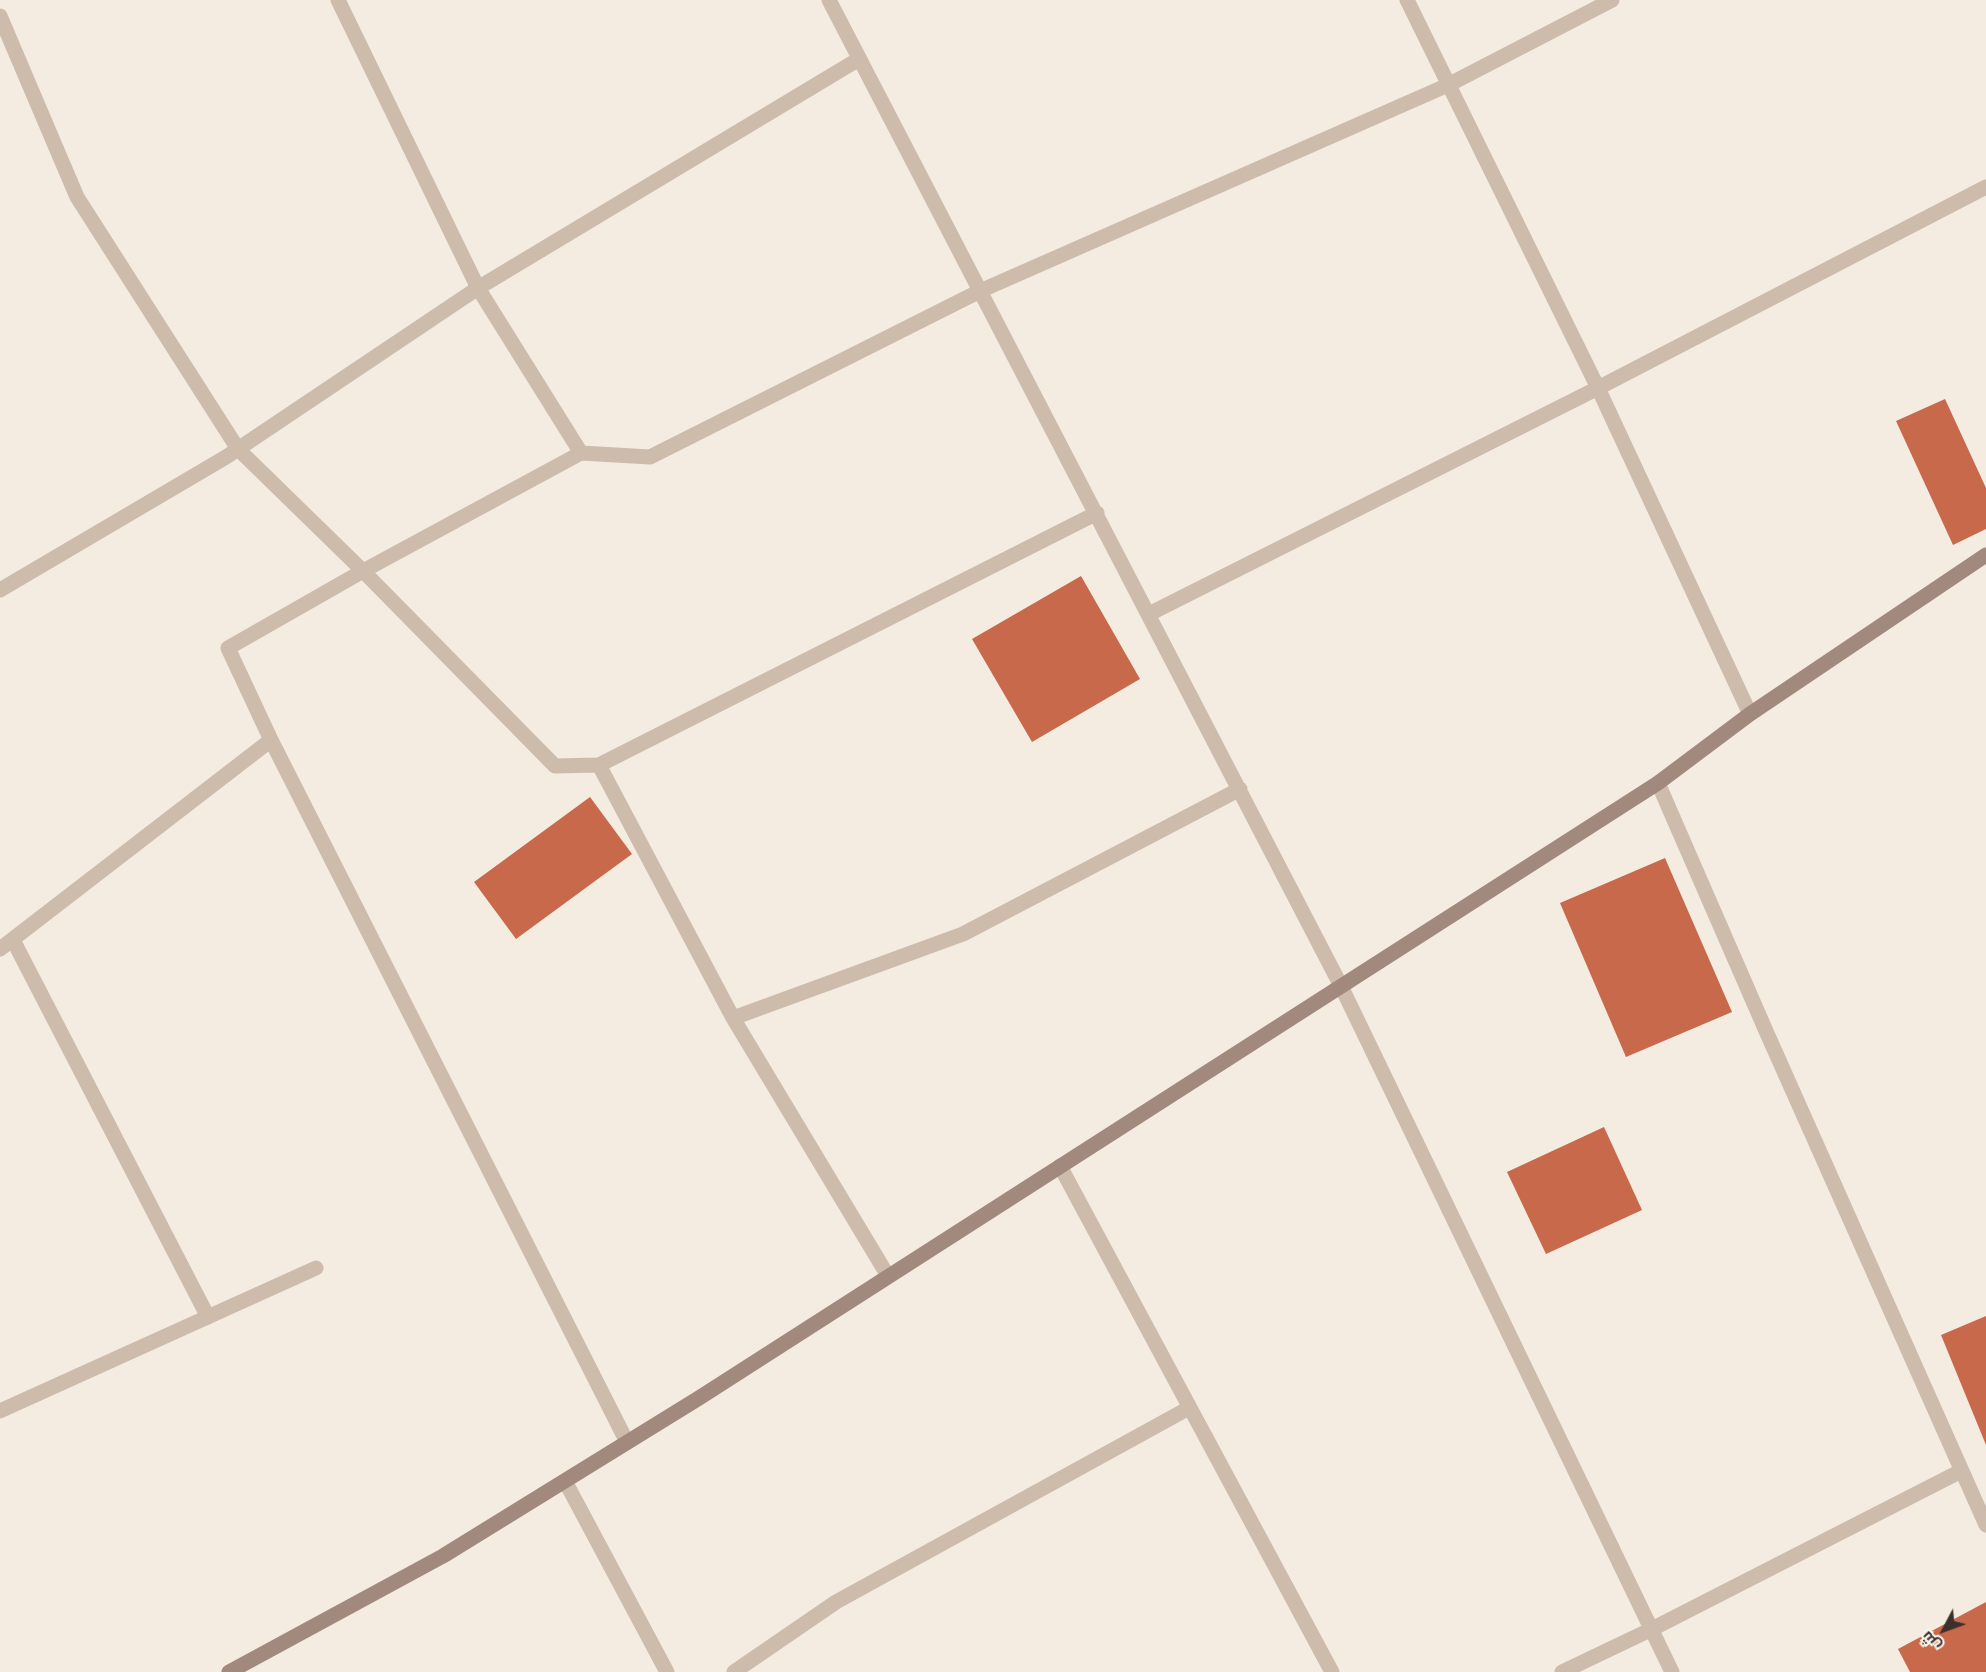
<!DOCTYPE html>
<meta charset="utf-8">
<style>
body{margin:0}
#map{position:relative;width:1986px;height:1672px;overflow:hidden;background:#f4ebe1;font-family:Lato,Cairo,sans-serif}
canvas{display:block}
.north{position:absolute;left:1914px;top:1600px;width:60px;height:60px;-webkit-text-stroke:4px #fbf5ee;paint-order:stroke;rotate:229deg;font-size:16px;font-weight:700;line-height:24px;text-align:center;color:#3b302b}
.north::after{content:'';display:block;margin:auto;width:21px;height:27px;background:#3b302b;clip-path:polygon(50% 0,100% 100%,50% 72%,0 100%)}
</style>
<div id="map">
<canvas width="1986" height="1672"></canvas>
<div class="north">ش</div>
</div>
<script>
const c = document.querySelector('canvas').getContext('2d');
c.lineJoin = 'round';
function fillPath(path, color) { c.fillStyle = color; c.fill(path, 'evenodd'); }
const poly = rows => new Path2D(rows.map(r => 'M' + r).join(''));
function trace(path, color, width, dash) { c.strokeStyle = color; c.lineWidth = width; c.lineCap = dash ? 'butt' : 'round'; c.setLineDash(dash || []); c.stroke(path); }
const building = poly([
 [1945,399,1986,488,1986,529,1953,545,1896,421],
 [1081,576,1140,679,1032,742,972,639],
 [590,797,632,854,516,939,474,882],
 [1665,858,1732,1012,1626,1057,1560,903],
 [1604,1127,1642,1210,1546,1254,1507,1172],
 [1986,1316,1986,1445,1941,1335],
 [1986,1602,1986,1672,1910,1672,1898,1649]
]);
const lane = poly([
 [581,453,650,457,980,291]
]);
const street = poly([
 [338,0,478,288,581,453,363,571,228,648,271,740,627,1442],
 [829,0,1341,986,1672,1672],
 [1407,0,1598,388,1750,714],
 [0,16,77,197,238,449,363,571,555,766,599,765],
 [980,291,1448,85,1612,0],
 [0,590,226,457,478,288,859,59],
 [1149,614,1598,388,1986,187],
 [1658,783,1766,1031,1986,1525],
 [13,940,208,1317],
 [0,949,271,740],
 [733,1018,963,934,1240,789],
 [1060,1166,1332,1672],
 [888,1276,733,1018,599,765,1097,513],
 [0,1411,316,1268],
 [565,1481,667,1672],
 [734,1672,836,1602,1189,1408],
 [1562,1672,1650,1630,1961,1471]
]);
const secondary = poly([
 [229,1672,443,1556,699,1398,1658,783,1750,714,1986,555]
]);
fillPath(building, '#c8694b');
trace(lane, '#cdbbac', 15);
trace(street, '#cdbbac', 15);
trace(secondary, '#a18a7d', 15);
</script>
